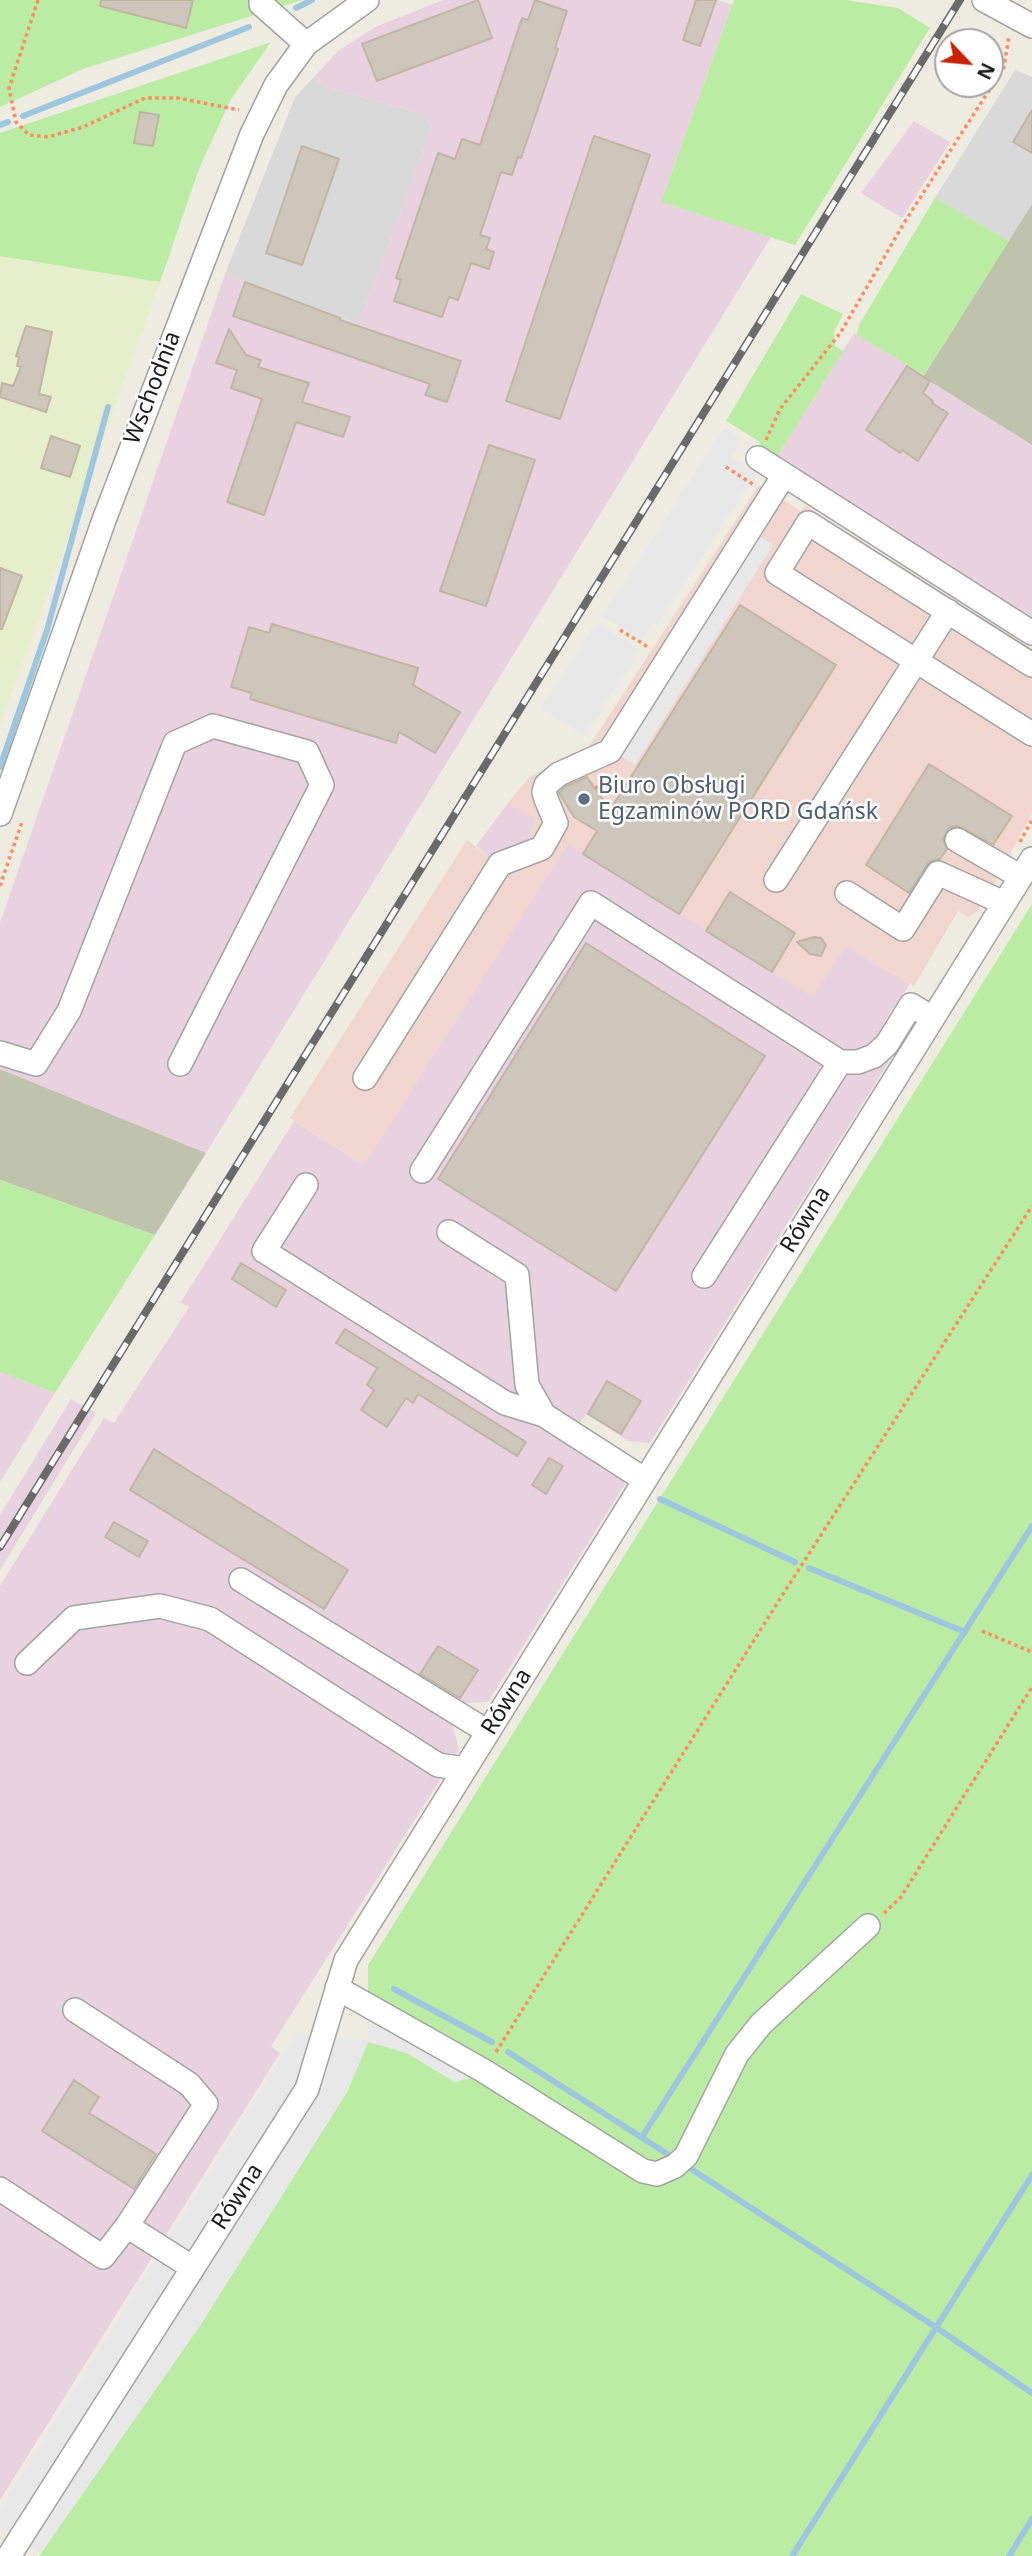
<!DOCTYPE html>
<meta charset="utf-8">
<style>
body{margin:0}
#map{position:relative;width:1032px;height:2556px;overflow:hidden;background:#eeece1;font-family:"Noto Sans",sans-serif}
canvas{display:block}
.north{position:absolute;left:934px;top:28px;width:70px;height:70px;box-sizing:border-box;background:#fff;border:2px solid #a4a4a4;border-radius:50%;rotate:116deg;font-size:19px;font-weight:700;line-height:28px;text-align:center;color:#1c1c1c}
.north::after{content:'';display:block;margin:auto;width:24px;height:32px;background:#c82100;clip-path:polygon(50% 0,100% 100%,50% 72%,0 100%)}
</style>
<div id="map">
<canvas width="1032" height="2556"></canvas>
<div class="north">N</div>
</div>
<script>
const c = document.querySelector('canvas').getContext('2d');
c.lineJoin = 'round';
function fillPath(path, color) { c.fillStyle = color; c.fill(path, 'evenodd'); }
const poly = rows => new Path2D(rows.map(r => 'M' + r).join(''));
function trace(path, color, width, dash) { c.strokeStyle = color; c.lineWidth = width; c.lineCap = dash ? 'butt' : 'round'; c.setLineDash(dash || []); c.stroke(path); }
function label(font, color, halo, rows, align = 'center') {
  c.font = font + ' "Noto Sans",sans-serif'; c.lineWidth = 5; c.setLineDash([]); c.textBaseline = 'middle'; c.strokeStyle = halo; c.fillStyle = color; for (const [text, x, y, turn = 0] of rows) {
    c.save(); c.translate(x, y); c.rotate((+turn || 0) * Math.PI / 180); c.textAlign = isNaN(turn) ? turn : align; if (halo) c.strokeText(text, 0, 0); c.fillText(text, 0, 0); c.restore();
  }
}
const residential = poly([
 [1015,70,1032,77,1032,204,1009,241,935,198],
 [314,77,326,87,427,115,431,129,359,324,225,274,295,97]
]);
const commercial = poly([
 [759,485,801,511,805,505,1032,649,1032,814,979,910,968,917,958,911,914,986,846,946,814,998,568,845,364,1165,290,1118,467,840,489,857,533,837,529,835,536,820,508,803,529,777,588,748]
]);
const industrial = poly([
 [443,0,718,0,732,5,661,202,771,237,206,1153,0,1069,0,923,225,274,359,324,431,129,427,115,326,87,314,77,338,51,375,27],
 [914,121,950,142,902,218,861,193],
 [854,333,924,375,923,377,1032,445,1032,618,777,457],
 [508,803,537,820,529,834,534,837,489,857,476,846],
 [568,844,813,997,846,946,910,984,884,1022,905,1036,650,1443,628,1441,586,1414,567,1442,627,1481,488,1702,463,1703,452,1722,459,1750,271,2046,280,2053,0,2500,0,1586,104,1418,114,1423,189,1307,181,1302,294,1121,364,1165],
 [0,1372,55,1393,0,1482],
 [71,1399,96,1413,0,1570,0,1515]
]);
const construction = poly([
 [1032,204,1032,445,923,377],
 [0,1069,206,1153,155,1235,0,1180]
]);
const farmland = poly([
 [0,256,160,282,0,726]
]);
const grass = poly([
 [0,0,302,0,83,69,0,107],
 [734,0,846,0,898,8,930,28,795,245,661,202],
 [271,42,231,99,199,169,160,282,0,256,0,133],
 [935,198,1009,241,924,375,857,335,859,325],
 [801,294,843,314,834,332,835,346,843,351,777,457,759,444,760,442,726,421],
 [1032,904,1032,2556,39,2556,200,2325,347,2092,368,2042,407,2053,455,2082,368,1997,368,1965],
 [0,1180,155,1235,55,1393,0,1372]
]);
const parking = poly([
 [724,428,741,439,731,456,756,473,657,626,653,624,642,641,602,616],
 [759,536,773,545,635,765,621,756],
 [596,622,641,650,584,736,541,708],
 [368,2024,407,2035,472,2072,471,2078,455,2082,407,2053,368,2042,347,2092,200,2326,41,2553,0,2527,0,2509,296,2032,368,2041]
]);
const stream = poly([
 [296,8,312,0],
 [23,116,249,27],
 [0,125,8,122],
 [0,767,47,630,108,407],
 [660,1499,795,1562],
 [809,1568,965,1632],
 [394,1989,492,2042],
 [508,2052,669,2155],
 [642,2137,1032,1526],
 [688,2167,937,2328,1032,2393],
 [792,2556,1032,2175],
 [1009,2556,1032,2519]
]);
const building = poly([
 [101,0,193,0,186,28,100,6,101,0],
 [478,0,492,38,377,81,362,44,478,0],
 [535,0,567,11,555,48,558,49,521,158,518,157,512,175,501,172,480,235,490,238,486,249,494,252,489,269,471,263,458,300,449,297,442,317,394,301,401,280,396,278,438,153,455,159,462,139,480,145,522,18,528,20,535,0],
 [696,0,716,0,700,46,683,40,696,0],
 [1032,110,1032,153,1013,142,1032,110],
 [140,112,159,115,153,146,134,143,140,112],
 [594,136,650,155,560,419,506,401,594,136],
 [302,146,339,159,302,265,266,253,302,146],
 [245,282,340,318,340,320,461,361,447,402,425,395,430,384,233,316,245,282],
 [26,326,52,332,39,394,51,397,46,412,0,397,2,383,13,386,21,367,17,366,19,357,16,356,26,326],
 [229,329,246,355,261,360,258,367,309,383,302,402,350,417,343,437,296,422,264,515,227,502,262,399,231,388,237,370,216,363,229,329],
 [907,366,930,381,923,393,933,401,932,403,948,413,918,461,902,450,900,453,866,430,907,366],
 [51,436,80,446,70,477,41,468,51,436],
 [489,445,535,460,486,606,440,591,489,445],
 [0,568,22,576,2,629,0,629,0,568],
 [740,605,836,665,679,914,583,854,597,831,574,817,559,793,567,786,587,777,610,810,740,605],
 [272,624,418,668,413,685,460,712,435,753,399,732,396,743,250,699,252,693,231,687,249,627,269,633,272,624],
 [929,764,1012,816,993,845,963,828,956,826,949,828,943,839,947,849,940,859,931,861,927,865,909,893,866,865,929,764],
 [730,892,795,933,772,972,706,931,730,892],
 [814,937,821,938,826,945,821,956,810,954,797,942,814,937],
 [586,943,765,1056,616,1291,438,1179,586,943],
 [241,1263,286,1290,276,1307,232,1279,241,1263],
 [345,1329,526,1442,517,1456,418,1394,413,1403,406,1398,387,1427,361,1410,374,1390,367,1385,377,1368,336,1343,345,1329],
 [607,1381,641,1401,621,1434,588,1414,607,1381],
 [154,1449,348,1570,324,1609,130,1490,154,1449],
 [549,1458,563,1466,546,1494,532,1485,549,1458],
 [114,1522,148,1541,139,1557,105,1537,114,1522],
 [438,1646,478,1670,460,1698,420,1674,438,1646],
 [74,2080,99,2097,89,2113,156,2154,134,2189,42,2131,74,2080]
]);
const path = poly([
 [38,0,9,88,16,122,29,135,48,137,83,127,145,98,178,98,239,110],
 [766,440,780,409,841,332,904,223,1004,67,1009,36],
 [726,467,754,485],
 [620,630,650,648],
 [596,789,602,778],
 [1020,842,1032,820],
 [0,886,22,822],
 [982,1631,1032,1652],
 [884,1913,901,1897,1032,1687],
 [496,2052,778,1602,1032,1206]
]);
const minor = poly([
 [261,0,261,4,306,44],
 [984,0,1032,26],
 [758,458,1032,633],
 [1032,665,808,523,777,573,1032,734],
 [0,814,104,520,252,134,276,85,306,44,367,0],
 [957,840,1021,877],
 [776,880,948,611],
 [847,893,903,929,938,873,1004,903],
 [0,1053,36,1064,69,1011,175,743,213,726,307,752,322,785,180,1064],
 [365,1078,500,864,542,848,556,823,546,799,544,792,546,785,559,774,610,751,784,475],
 [422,1171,591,903,840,1062,858,1062,874,1056,887,1044,911,1005,932,1018],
 [306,1185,264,1251,505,1403,544,1415,645,1480],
 [449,1232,517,1275,527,1385,544,1415],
 [704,1276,840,1062],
 [241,1580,488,1732],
 [27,1663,74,1618,160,1606,210,1619,438,1765,465,1769],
 [337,1988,484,2071,643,2171,657,2174,675,2166,686,2156,737,2054,761,2024,868,1926],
 [75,2010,189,2084,206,2104,127,2226,193,2268],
 [0,2189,103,2257,127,2226],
 [9,2556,307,2089,346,1960,1032,859]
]);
const rail = poly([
 [0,1547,960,0]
]);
const markers = [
 [584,799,7,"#5c6f8a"]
];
const streetNames = [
 ["Wschodnia",153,388,-69],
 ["Równa",806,1220,-58],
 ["Równa",507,1702,-58],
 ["Równa",238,2197,-57]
];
const serviceNames = [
 ["Biuro Obsługi",598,786],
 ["Egzaminów PORD Gdańsk",598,812]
];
fillPath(residential, '#dad9d9');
fillPath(commercial, '#f1d6cf');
fillPath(industrial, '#e8d2e0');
fillPath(construction, '#bfc3ac');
fillPath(farmland, '#e6efcb');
fillPath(grass, '#bbeca3');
fillPath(parking, '#e8e8e8');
trace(stream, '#9ec6df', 6);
fillPath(building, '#cec6ba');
trace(building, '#c1b5a3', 2);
trace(minor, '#a3a3a3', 26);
trace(path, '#ff8c61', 3.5, [3.5, 3.5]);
trace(minor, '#fff', 23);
trace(rail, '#6a6a6a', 8);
trace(rail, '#fff', 5, [16]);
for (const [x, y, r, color] of markers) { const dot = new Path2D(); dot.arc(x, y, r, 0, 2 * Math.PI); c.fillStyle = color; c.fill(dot); trace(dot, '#fff', 2.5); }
label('23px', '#1c1c1c', '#fff', streetNames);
label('23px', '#4e5e75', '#fff', serviceNames, 'left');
</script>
